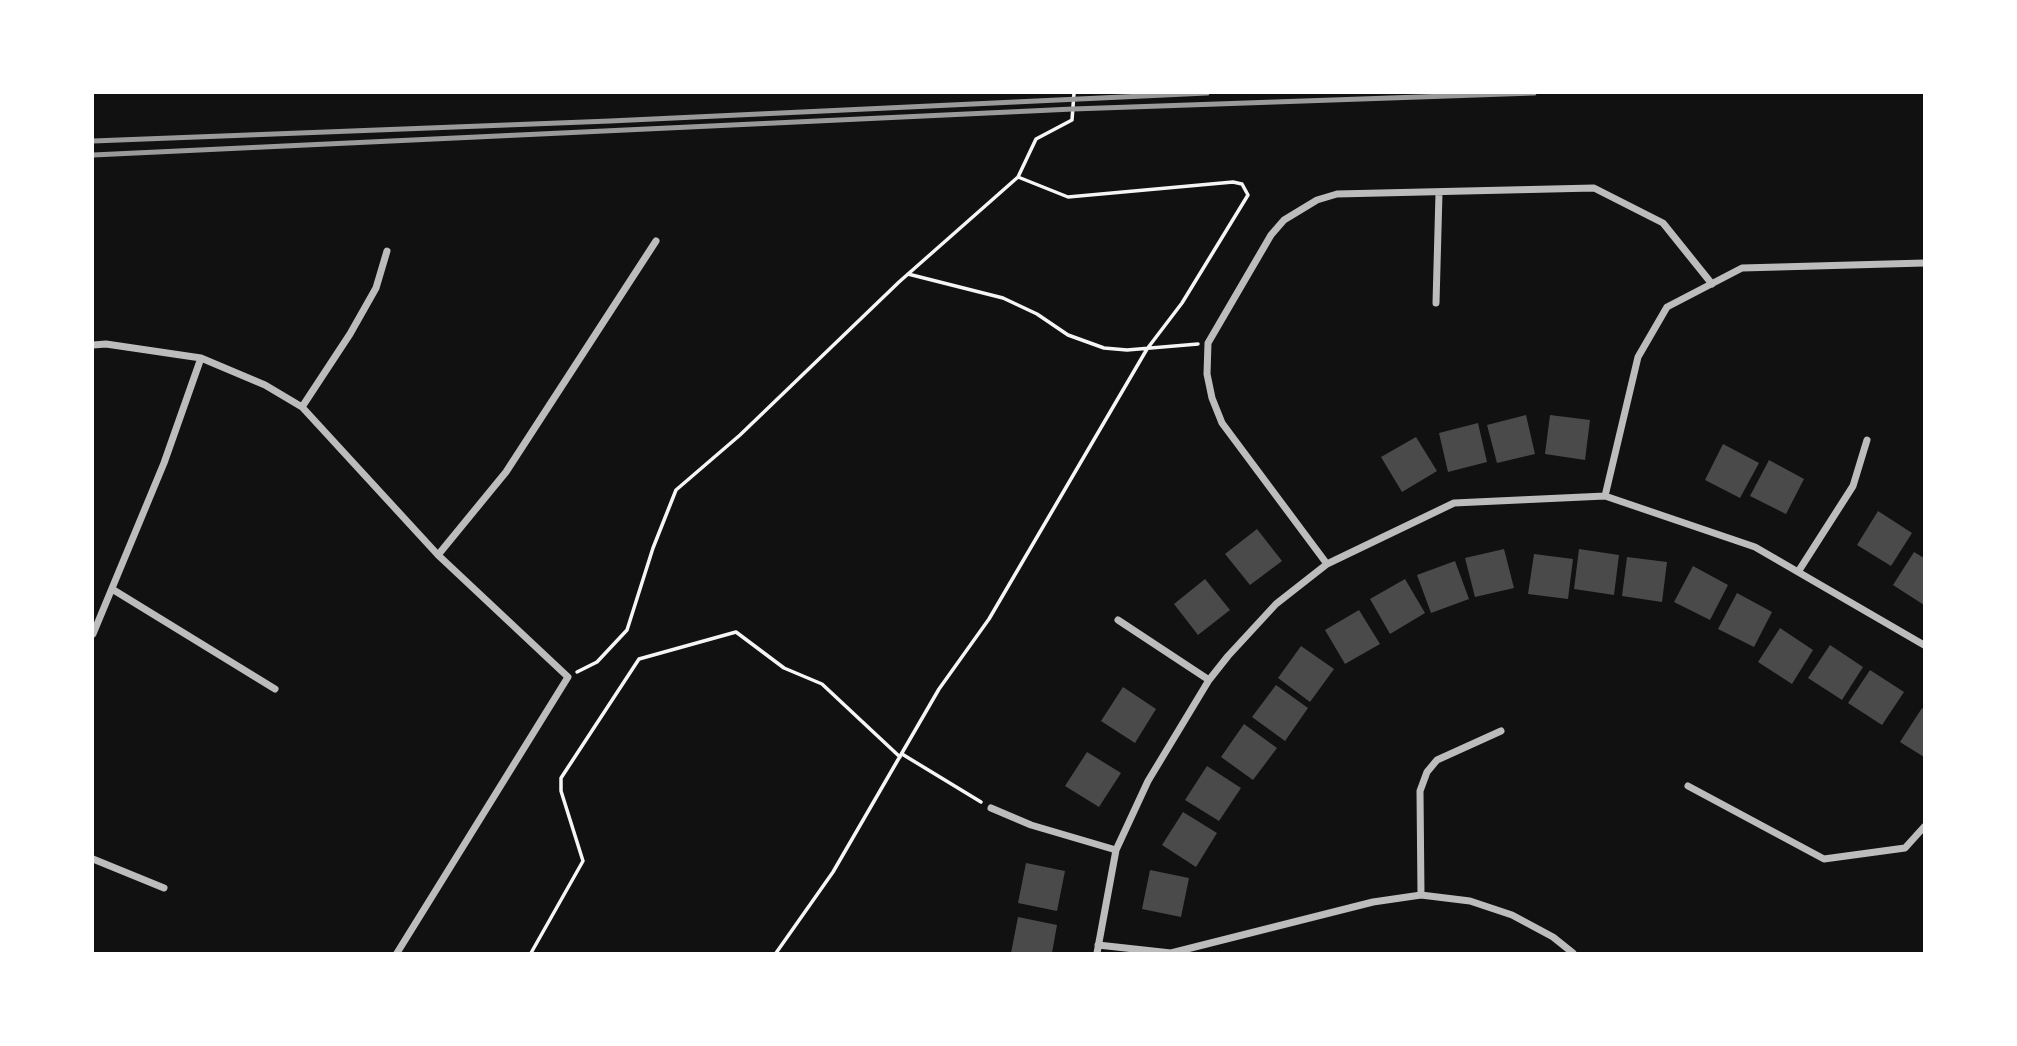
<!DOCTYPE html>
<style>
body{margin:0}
#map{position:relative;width:2017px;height:1046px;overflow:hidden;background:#111;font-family:"Asap Condensed",sans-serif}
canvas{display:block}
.frame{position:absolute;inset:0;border:94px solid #fff;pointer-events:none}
</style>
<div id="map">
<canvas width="2017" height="1046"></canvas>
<div class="frame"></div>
</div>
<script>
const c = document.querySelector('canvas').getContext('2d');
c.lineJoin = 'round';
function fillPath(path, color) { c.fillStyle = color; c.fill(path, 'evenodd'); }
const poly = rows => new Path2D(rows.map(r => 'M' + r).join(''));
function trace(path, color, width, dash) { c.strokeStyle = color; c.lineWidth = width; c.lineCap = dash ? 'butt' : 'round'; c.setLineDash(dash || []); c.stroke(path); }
const building = poly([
 [1526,415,1535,454,1497,463,1487,425],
 [1550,415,1590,420,1585,460,1545,454],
 [1478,423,1487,462,1448,472,1439,433],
 [1416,437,1437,471,1402,492,1381,457],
 [1723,444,1759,463,1740,498,1705,480],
 [1769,460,1804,479,1786,514,1750,496],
 [1878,511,1912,533,1891,566,1857,545],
 [1257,529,1282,561,1250,585,1225,554],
 [1504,549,1514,588,1475,597,1465,558],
 [1579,549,1619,555,1614,595,1574,589],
 [1914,552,1924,558,1924,605,1893,585],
 [1534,554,1573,559,1568,599,1528,594],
 [1627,557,1667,562,1662,602,1622,596],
 [1455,561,1469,599,1431,613,1417,575],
 [1693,566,1728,585,1710,620,1674,602],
 [1205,579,1230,610,1198,635,1174,604],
 [1405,579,1425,613,1390,634,1370,599],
 [1737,593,1772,612,1754,647,1718,629],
 [1359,610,1380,644,1345,664,1325,630],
 [1780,628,1813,650,1792,684,1758,662],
 [1830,645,1863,667,1842,700,1808,678],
 [1301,646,1334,669,1310,702,1278,678],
 [1870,670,1904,692,1882,725,1848,703],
 [1276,685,1308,708,1285,741,1252,717],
 [1123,687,1156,709,1135,743,1101,721],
 [1922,708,1924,710,1924,757,1900,742],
 [1244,724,1277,748,1253,780,1221,757],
 [1087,752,1121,773,1099,807,1065,786],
 [1207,766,1241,788,1219,821,1185,800],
 [1183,812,1217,833,1196,867,1162,845],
 [1026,863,1065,871,1057,911,1018,903],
 [1150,870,1189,878,1181,917,1142,909],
 [1018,917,1057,925,1052,953,1011,953]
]);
const path = poly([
 [908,274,1003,298,1037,314,1068,335,1104,348,1127,350,1198,344],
 [577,672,597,662,627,630,653,548,676,490,740,435,899,282,1018,177,1036,139,1072,120,1074,93],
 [902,754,981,802],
 [531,953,583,861,561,791,561,778,639,659,736,632,784,668,822,684,900,757],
 [776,953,833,872,939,689,989,619,1147,349,1182,303,1248,195,1242,184,1233,182,1068,197,1018,177]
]);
const minor = poly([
 [1436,303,1439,193],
 [93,345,106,344,201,358,265,385,302,407,438,555,568,677,397,953],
 [302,407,350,334,376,288,387,251],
 [1605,496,1638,357,1667,307,1742,268,1924,263],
 [438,555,506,472,656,241],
 [1327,564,1222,423,1212,398,1207,374,1208,343,1271,235,1284,220,1317,200,1337,194,1594,188,1663,223,1712,284],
 [1798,572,1853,486,1867,440],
 [112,589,275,689],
 [1118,620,1209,680],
 [93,634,164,463,201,358],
 [1688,786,1824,859,1905,848,1924,827],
 [991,808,1031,825,1116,850],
 [93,859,164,888],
 [1421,895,1420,791,1427,772,1437,760,1501,731],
 [1098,945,1171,953,1373,902,1421,895,1470,901,1512,915,1553,937,1573,953],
 [1097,953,1116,850,1148,781,1209,680,1228,656,1276,604,1327,564,1454,503,1605,496,1755,547,1924,645]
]);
const rail = poly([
 [93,141,610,121,1207,93],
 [93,155,1073,109,1534,93]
]);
fillPath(building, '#4a4a4a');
trace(path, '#f5f5f5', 3.5);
trace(minor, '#bcbcbc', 7);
trace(rail, '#9a9a9a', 5);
</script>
